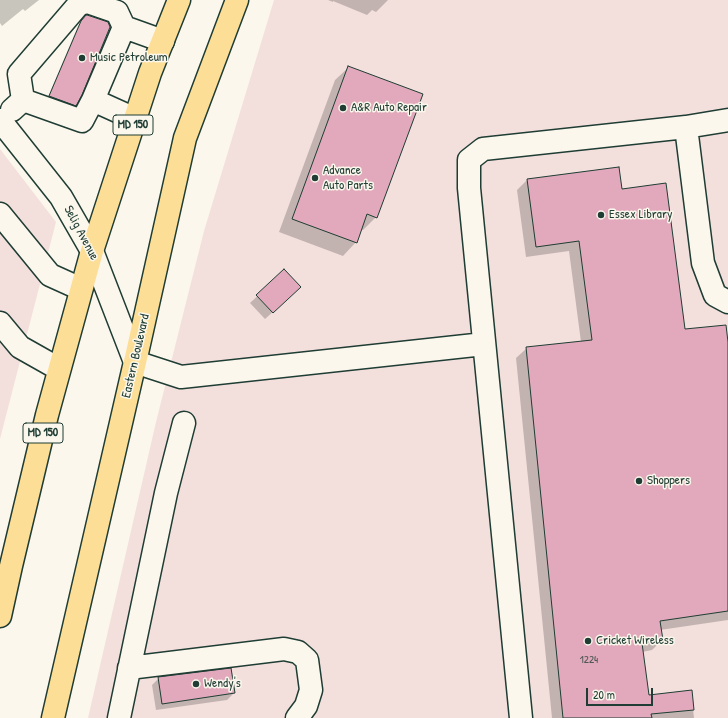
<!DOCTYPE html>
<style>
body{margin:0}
#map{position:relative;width:728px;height:718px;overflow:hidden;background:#fbf7ec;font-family:"Patrick Hand",sans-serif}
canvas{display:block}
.scale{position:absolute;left:586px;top:688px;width:67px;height:18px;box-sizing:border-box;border:2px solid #1f3d34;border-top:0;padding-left:5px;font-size:12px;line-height:14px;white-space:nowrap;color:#1f3d34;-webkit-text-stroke:3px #fbf7ec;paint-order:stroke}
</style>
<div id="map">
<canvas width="728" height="718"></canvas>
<div class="scale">20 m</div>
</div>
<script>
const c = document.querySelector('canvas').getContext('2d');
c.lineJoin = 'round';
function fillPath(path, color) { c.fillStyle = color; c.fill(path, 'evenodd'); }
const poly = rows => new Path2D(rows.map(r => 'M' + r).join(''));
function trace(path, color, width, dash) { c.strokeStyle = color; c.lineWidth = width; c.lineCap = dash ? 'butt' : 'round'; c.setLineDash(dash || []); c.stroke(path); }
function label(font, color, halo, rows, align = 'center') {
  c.font = font + ' "Patrick Hand",sans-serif'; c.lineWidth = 3; c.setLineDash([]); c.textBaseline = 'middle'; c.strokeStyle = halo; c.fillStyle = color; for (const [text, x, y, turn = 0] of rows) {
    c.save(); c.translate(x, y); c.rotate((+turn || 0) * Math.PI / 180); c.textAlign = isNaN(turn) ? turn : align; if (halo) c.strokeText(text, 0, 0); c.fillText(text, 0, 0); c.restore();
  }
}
const built = poly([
 [274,0,728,0,728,718,88,718,156,422,204,231],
 [0,149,56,222,0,439]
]);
const shadow = poly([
 [0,0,39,0,25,11,23,9,2,26,0,23],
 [328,0,388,0,376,12,372,10,367,15,333,1,333,2],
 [83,20,75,105,72,108,47,99,78,26],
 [349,67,376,217,363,230,361,230,356,242,343,256,279,232,335,80],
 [527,180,621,190,684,330,728,351,728,620,660,630,662,640,652,650,642,652,648,696,691,691,694,718,552,718,516,358,527,348,581,342,569,251,526,257,517,190],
 [284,271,293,294,265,319,250,303],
 [159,678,234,693,227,700,156,710,152,685]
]);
const building = poly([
 [86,15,87,15,108,22,110,27,82,95,76,106,49,96,81,21,86,15],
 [348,66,423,94,377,218,367,214,357,243,292,219,348,66],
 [619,167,622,189,666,183,685,329,726,325,728,342,728,611,660,621,663,640,642,643,649,695,692,690,694,710,651,714,652,718,563,718,526,347,592,340,579,241,536,247,527,179,619,167],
 [284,269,301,287,273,313,256,295,284,269],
 [231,668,235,693,162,704,158,677,231,668]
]);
const minor = poly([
 [23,100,19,74,79,4,88,2,117,12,124,27],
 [12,110,23,100,82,121,93,100],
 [135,119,93,100,124,27,163,41],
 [0,120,61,197,92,251,135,362,181,377,484,344],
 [686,127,728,120],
 [0,214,50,275,81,289],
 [0,323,20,347,59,369],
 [129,668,284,649,298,652,307,660,311,690,306,706,297,718],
 [119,718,166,493,184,423],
 [521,718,469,188,469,160,483,149,686,127,703,263,715,295,728,302]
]);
const major = poly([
 [0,616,11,566,47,415,92,251,150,73,179,0],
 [53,718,135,362,185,138,237,0]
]);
const markers = [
 [82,58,4,"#1f3d34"],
 [343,108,4,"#1f3d34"],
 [315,178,4,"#1f3d34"],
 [601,215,4,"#1f3d34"],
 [639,481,4,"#1f3d34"],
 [588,641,4,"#1f3d34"],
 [196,684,4,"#1f3d34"]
];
const numberNames = [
 ["1224",589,660]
];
const shields = [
 [133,125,40],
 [43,433,40]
];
const shieldNames = [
 ["MD 150",133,125],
 ["MD 150",43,433]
];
const poiNames = [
 ["Music Petroleum",90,58],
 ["A&R Auto Repair",351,108],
 ["Advance",323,171],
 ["Auto Parts",323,186],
 ["Essex Library",609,215],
 ["Shoppers",647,481],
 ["Cricket Wireless",596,641],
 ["Wendy's",204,684]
];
const streetNames = [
 ["Selig Avenue",81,233,62],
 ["Eastern Boulevard",136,356,-77]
];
fillPath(built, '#f3e0dd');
fillPath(shadow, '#0003');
fillPath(building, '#e1a9bb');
trace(building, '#1f3d34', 1);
trace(minor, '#1f3d34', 25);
trace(major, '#1f3d34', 25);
trace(minor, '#fbf7ec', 22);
trace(major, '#fdde96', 22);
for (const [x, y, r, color] of markers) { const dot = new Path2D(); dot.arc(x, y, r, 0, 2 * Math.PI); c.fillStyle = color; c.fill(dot); trace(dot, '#fbf7ec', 1.5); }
label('11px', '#505856', null, numberNames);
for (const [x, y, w] of shields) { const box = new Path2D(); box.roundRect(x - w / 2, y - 10, w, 20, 3); c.fillStyle = '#fbf7ec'; c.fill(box); trace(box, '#1f3d34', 1); }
label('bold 12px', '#1f3d34', null, shieldNames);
label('13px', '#1f3d34', '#fbf7ec', poiNames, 'left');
label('13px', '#1f3d34', '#fbf7ec', streetNames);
</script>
